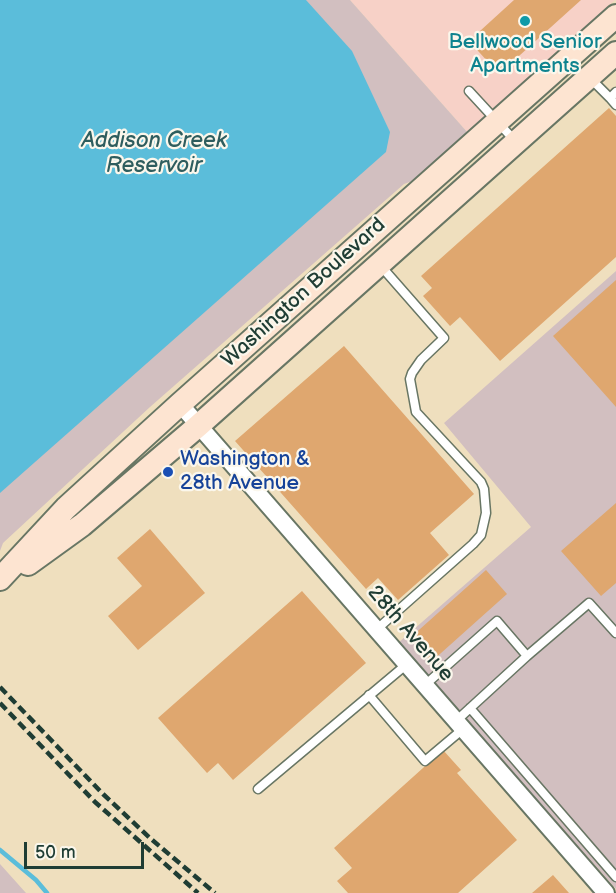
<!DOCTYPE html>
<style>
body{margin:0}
#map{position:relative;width:616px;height:893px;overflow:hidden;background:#efdfbe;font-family:"Balsamiq Sans",sans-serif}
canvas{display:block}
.scale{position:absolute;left:24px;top:842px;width:120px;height:27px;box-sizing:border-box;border:3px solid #1f3d34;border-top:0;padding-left:8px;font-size:18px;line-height:21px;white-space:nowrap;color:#1f3d34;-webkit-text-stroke:4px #fbf7ec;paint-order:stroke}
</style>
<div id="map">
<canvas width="616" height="893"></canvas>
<div class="scale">50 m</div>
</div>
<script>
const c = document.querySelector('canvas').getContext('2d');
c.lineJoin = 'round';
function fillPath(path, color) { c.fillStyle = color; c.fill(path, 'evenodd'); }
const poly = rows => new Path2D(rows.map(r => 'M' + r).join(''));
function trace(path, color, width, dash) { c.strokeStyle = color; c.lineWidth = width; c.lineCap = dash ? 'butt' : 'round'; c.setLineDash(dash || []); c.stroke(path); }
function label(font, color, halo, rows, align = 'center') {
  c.font = font + ' "Balsamiq Sans",sans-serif'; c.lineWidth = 4.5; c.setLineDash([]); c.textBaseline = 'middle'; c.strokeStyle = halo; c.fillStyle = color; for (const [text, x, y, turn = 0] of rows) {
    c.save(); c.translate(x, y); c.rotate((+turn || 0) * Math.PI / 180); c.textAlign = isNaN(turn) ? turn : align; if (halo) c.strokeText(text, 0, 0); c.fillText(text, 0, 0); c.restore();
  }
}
const built = poly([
 [350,0,615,0,468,133]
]);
const industrial = poly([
 [0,0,350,0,468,133,415,180,404,184,150,407,3,543,0,551],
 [616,271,616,889,398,643,531,527,444,423],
 [0,864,26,893,0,893]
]);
const water = poly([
 [0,0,306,0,352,51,390,132,386,152,0,493]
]);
const stream = poly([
 [0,850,36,880,47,893]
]);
const building = poly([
 [514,0,581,0,499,74,469,41],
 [609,108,616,116,616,257,500,361,460,317,450,326,423,296,432,288,421,276],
 [616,280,616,407,553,336],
 [344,346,474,494,430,533,449,555,398,600,378,578,366,589,235,441],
 [616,503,616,583,601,596,561,551],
 [150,529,205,593,138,650,108,616,142,586,117,558],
 [486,570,507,594,431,662,410,638],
 [302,591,366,663,233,780,218,763,207,773,158,718],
 [443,750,461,770,457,773,517,840,458,893,348,893,337,881,352,868,334,848],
 [553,875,569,893,532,893]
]);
const lane = poly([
 [589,77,610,98,616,92],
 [469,91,516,142],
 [610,98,616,105],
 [376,630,473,544,481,535,486,513,484,489,481,482,416,412,410,379,412,373,421,360,444,338,380,265],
 [527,656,589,603,616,633],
 [425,685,497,621,527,656,456,721],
 [369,695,425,761,463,729],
 [470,708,616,877],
 [258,789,407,664]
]);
const street = poly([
 [180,404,606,893]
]);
const secondary = poly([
 [28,564,82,525,198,426,616,53],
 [0,579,66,508,180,404,616,16]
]);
const rail = poly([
 [0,687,103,794,151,839,215,893],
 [0,703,95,802,198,893]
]);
const markers = [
 [525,21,6,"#0f9aa8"],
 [168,472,6,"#1a4fb4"]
];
const cultureNames = [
 ["Bellwood Senior",525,43],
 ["Apartments",525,67]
];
const streetNames = [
 ["Washington Boulevard",304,293,-42],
 ["28th Avenue",410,634,49]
];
const transitNames = [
 ["Washington &",180,460],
 ["28th Avenue",180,484]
];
const waterNames = [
 ["Addison Creek",154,141],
 ["Reservoir",154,166]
];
fillPath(built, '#f7d1c7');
fillPath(industrial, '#d2bfc0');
fillPath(water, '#5bbdda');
trace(stream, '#5bbdda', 4.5);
fillPath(building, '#dfa76f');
trace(lane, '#687664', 11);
trace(street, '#687664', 20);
trace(secondary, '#687664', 26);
trace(lane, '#fff', 8);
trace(street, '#fff', 16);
trace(secondary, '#fde4d1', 22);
trace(rail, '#1f3d34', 4.5, [9, 4.5]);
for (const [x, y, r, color] of markers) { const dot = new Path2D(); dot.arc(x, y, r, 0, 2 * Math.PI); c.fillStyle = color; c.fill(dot); trace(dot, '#fbf7ec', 2); }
label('21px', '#0d838f', '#fbf7ec', cultureNames);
label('21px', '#1f3d34', '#fbf7ec', streetNames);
label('21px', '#164399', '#fbf7ec', transitNames, 'left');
label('italic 22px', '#2e5d5e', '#fbf7ec', waterNames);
</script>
